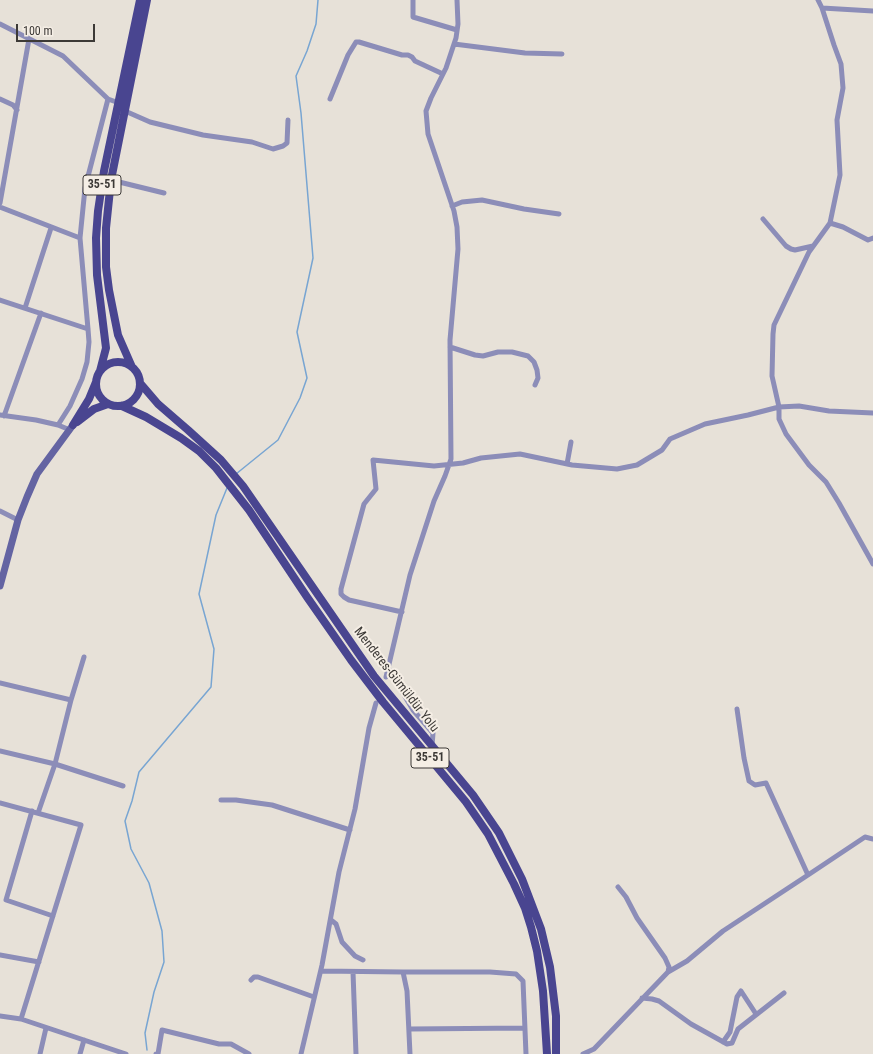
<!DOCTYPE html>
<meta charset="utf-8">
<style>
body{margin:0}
#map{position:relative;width:873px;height:1054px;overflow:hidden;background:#e7e1d8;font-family:"Roboto Condensed",sans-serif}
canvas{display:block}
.scale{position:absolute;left:16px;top:24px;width:79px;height:18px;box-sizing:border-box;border:2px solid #3c3936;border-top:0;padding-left:5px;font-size:12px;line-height:14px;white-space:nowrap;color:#3c3936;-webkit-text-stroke:3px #f5eee5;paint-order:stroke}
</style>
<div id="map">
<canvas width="873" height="1054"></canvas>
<div class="scale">100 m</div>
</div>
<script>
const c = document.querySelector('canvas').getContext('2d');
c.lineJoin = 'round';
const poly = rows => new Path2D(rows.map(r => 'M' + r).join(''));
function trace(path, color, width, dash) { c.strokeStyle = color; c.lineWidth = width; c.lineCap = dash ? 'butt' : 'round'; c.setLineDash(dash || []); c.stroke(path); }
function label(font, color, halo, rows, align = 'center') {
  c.font = font + ' "Roboto Condensed",sans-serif'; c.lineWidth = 4; c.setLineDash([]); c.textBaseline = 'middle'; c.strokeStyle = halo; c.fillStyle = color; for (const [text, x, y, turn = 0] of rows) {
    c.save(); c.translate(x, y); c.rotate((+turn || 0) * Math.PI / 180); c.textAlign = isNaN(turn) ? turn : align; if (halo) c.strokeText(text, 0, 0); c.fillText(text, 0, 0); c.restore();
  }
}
const stream = poly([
 [236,474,278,440,300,398,307,378,297,332,313,258,301,113,296,76,307,51,316,24,318,0],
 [147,1050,145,1033,154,992,164,962,162,931,149,883,131,849,125,821,132,801,139,772,211,687,214,649,199,594,216,515,227,488]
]);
const street = poly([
 [413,0,413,17,457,30],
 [818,0,822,8,834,45,841,64,843,88,837,120,840,175,830,223,809,252,774,325,773,334,772,376,779,407,799,406,829,411,873,413],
 [822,8,873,11],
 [0,24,63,56,108,99,119,103],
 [454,44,525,53,562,54],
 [0,99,13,105,17,110],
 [330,99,348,55,356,42,359,42,402,55,408,55,412,57,415,61,443,74],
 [125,111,150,122,203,135,252,142,273,149,283,146,287,143,288,120],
 [111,180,164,193],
 [0,203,29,39],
 [452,206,462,202,482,200,524,209,559,214],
 [0,207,80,238],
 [763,219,786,246,791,249,795,250,813,246],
 [830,223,843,227,868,240,873,238],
 [0,300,88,329],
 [25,308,51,228],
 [450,347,475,355,483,356,498,352,512,352,528,356,534,362,537,370,538,378,535,385],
 [0,415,36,420,58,425,70,430],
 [4,416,41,313],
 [58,425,70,406,82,379,87,362,89,342,88,329,80,238,85,188,108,99],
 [567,464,571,442],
 [0,511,18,520],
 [402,612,349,600,344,597,341,594,341,589,364,504,376,489,373,460,434,466,463,463,481,458,520,454,572,465,617,469,637,465,662,450,670,439,705,424,748,415,779,407,779,419,786,434,809,465,826,482,839,503,873,564],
 [388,668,413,710,433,733,432,746],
 [386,677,410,575,434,501,445,476,451,459,450,340,458,249,457,227,454,211,428,134,426,111,431,98,446,68,456,38,458,24,457,0],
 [0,683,71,700,55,764,38,813],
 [71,700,84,657],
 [737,709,744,758,749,781,755,785,766,783,808,875,865,837,873,839],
 [0,751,55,764,123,786],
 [221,800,236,800,272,805,350,830],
 [0,803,81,825,21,1019],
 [32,811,6,900,53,916],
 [331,920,336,924,342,942,355,956,363,960],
 [0,955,39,962],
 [321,971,403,972,407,991,410,1054],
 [353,972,356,1054],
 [403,972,490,972,516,974,523,981,526,1054],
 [668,972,687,961,723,931,808,875],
 [251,980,254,977,258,977,314,997],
 [642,998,652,999,659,1001,691,1024,727,1044,732,1043,738,1029,784,993],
 [0,1016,21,1019,126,1054],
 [410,1029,525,1028],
 [723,1042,730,1032,737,997,741,991,756,1014],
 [40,1054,46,1028],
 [80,1054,84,1040],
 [156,1054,158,1054,162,1030,219,1044,231,1044,249,1054],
 [301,1054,322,965,339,872,355,809,369,728,376,703],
 [583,1054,594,1049,668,972,669,967,665,958,637,918,626,897,618,887]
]);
const secondary = poly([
 [0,586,18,520,27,497,37,474,73,425]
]);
const primary = poly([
 '96 384a22 22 0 1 1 44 0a22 22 0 1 1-44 0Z',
 [132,367,118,335,109,290,106,267,106,228,111,180,147,0],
 [100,371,106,348,97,275,96,238,98,211,104,171,140,0],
 [140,383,158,404,188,430,221,460,243,486,374,676,473,795,499,833,522,879,541,929,550,967,556,1016,556,1054],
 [122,406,146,417,181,438,199,451,216,468,249,510,307,597,351,660,383,702,466,802,488,834,514,884,525,908,531,927,537,951,543,991,547,1054],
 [77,422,94,409,108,404],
 [73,425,89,399,96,382]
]);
const shields = [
 [102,185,38],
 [430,758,38]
];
const shieldNames = [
 ["35-51",102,185],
 ["35-51",430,758]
];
const streetNames = [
 ["Menderes-Gümüldür Yolu",396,680,52]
];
trace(stream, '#78a5d2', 1.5);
trace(street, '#8c8db8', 5);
trace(secondary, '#6464a2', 7);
trace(primary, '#494590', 8);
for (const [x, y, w] of shields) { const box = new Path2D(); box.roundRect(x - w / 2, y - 10, w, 20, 3); c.fillStyle = '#f5eee5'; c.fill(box); trace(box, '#3c3936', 1); }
label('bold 12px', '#3c3936', null, shieldNames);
label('13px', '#3c3936', '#f5eee5', streetNames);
</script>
